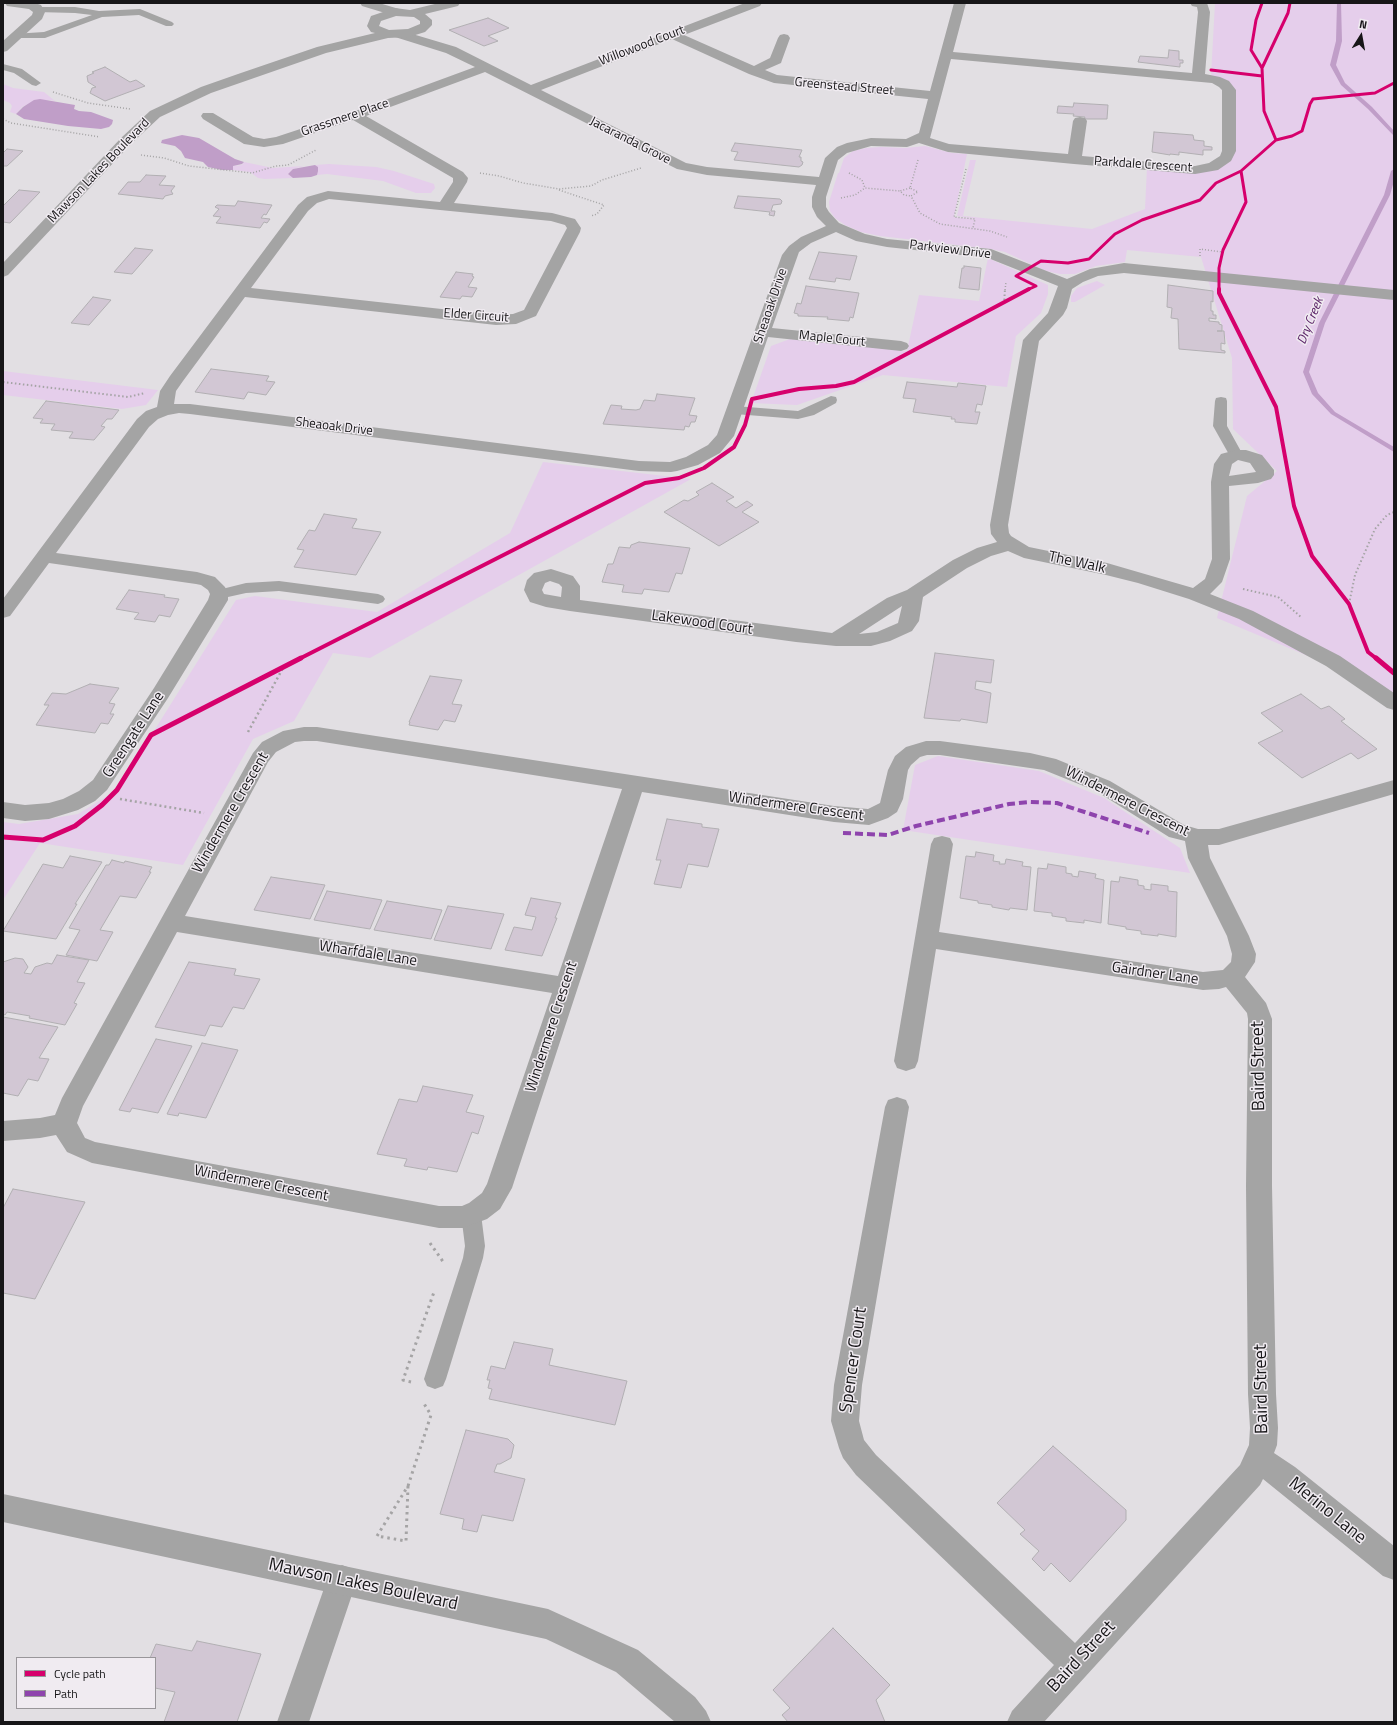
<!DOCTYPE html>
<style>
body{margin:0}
#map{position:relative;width:1397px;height:1725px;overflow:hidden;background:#e2dfe3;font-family:"Titillium Web",sans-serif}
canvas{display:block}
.frame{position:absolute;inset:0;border:4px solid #171618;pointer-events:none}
.legend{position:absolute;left:16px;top:1657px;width:140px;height:52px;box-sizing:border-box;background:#f0ebf1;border:1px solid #99969a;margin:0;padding:5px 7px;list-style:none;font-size:12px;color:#171618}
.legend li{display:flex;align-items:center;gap:8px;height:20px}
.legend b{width:20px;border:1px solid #99969a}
.north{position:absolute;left:1341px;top:16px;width:40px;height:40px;-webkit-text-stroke:3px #f0ebf1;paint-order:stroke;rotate:11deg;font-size:11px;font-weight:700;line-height:16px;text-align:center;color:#171618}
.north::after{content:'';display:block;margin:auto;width:14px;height:18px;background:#171618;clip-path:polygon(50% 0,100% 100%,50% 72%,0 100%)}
</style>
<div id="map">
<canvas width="1397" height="1725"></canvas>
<div class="frame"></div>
<ul class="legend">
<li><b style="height:5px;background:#d6006c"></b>Cycle path</li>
<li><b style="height:5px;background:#8e44ad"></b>Path</li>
</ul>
<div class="north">N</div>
</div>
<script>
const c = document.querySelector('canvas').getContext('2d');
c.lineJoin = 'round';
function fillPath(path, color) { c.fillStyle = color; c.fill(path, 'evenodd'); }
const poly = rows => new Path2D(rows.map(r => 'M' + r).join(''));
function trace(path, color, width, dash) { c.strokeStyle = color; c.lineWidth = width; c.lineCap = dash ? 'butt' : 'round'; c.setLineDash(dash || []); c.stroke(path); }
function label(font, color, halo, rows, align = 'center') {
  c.font = font + ' "Titillium Web",sans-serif'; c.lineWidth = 3; c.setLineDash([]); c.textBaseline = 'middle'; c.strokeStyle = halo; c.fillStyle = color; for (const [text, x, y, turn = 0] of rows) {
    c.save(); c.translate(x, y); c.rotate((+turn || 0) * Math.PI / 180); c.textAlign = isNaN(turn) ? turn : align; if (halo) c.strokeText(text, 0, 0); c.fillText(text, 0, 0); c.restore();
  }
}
const green = poly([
 [1215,3,1394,3,1394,704,1356,676,1217,618,1247,496,1277,471,1233,429,1232,358,1201,257,1127,250,1125,262,1096,266,1075,274,1060,274,1046,271,1005,252,991,249,880,236,861,232,845,225,835,218,830,211,829,202,838,173,839,173,844,158,853,151,866,148,881,147,905,148,925,146,952,153,967,154,954,217,977,219,957,216,970,160,976,160,963,216,1092,229,1145,209,1147,167,1195,170,1226,158,1229,90,1211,76],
 [3,84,13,88,44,92,55,101,49,100,30,103,22,107,16,114,10,112,12,106,10,103,3,100],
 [244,162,273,168,304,166,293,169,288,174,293,178,265,179,258,178,250,172,233,170,233,166,242,165],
 [329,164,376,167,394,171,434,184,435,188,431,193,416,193,383,181,327,174,317,175,318,167,315,165],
 [988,258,1048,285,1048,294,1041,313,1016,336,1007,387,883,375,797,405,751,403,771,346,790,339,907,351,919,295,979,301],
 [1097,281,1105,285,1075,302,1071,302,1071,296,1077,288],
 [3,371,158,390,146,405,122,409,3,395],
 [543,462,691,479,370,658,333,653,294,721,253,739,183,865,40,843,3,900,3,822,19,824,78,814,117,790,236,600,255,596,377,612,510,533],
 [938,756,1039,771,1104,798,1180,848,1190,873,903,830,915,765]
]);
const water = poly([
 [40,99,75,105,74,109,79,111,91,112,113,120,112,124,109,127,101,129,68,126,24,119,16,114,23,107,34,100],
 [182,135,199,138,235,159,244,162,242,164,233,166,233,170,222,170,208,167,203,162,185,158,181,151,175,146,161,143,162,140],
 [315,165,318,167,318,171,317,175,311,177,293,178,288,174,293,169]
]);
const stream = poly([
 [1337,3,1341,3,1342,41,1336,65,1345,83,1372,107,1394,131,1394,136,1368,109,1341,85,1330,65,1336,41,1337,3],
 [1394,169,1394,181,1390,195,1325,323,1309,372,1318,393,1335,412,1394,447,1394,452,1331,414,1312,394,1303,372,1319,323,1384,195,1391,171,1394,169]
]);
const building = poly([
 [488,18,509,28,488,36,498,41,484,46,449,30,488,18],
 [1169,50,1179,51,1179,60,1183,60,1183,63,1180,63,1180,67,1138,62,1140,56,1168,58,1169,50],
 [105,67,130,82,136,80,145,86,105,101,90,93,92,88,96,87,88,82,87,76,94,73,92,72,105,67],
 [1074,103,1108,105,1107,119,1084,119,1085,117,1073,116,1074,114,1057,113,1058,106,1073,107,1074,103],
 [1154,132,1193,135,1194,140,1204,141,1204,146,1212,147,1212,150,1203,150,1203,155,1179,152,1179,155,1170,154,1170,155,1152,152,1154,132],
 [735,143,802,150,799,157,801,157,801,161,803,162,802,165,799,167,734,160,738,152,731,151,735,143],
 [7,149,23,151,7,166,3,166,3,153,7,149],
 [146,175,166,176,159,185,175,186,171,191,173,194,165,196,163,199,118,194,128,182,140,182,146,175],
 [19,190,40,192,10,223,3,222,3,206,19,190],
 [738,196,780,199,782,201,781,204,773,205,771,211,775,211,774,216,769,215,770,212,734,208,738,196],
 [238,201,272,205,266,215,264,214,261,218,270,219,267,223,264,222,260,228,216,223,221,217,213,216,219,209,215,207,217,205,235,206,238,201],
 [135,248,153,250,132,274,114,272,135,248],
 [819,252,857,256,850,280,836,278,835,282,809,279,819,252],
 [964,266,981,268,979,290,959,288,962,268,964,268,964,266],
 [456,272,473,274,472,276,474,277,468,287,477,288,472,297,462,296,460,299,440,297,456,272],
 [1168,285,1213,291,1213,302,1211,301,1211,311,1213,311,1213,315,1216,315,1216,319,1209,318,1209,321,1219,322,1219,324,1222,325,1222,331,1217,331,1224,331,1225,344,1221,343,1221,350,1225,351,1225,353,1179,349,1178,319,1171,318,1172,308,1167,307,1168,285],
 [806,286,859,293,853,318,850,317,849,321,827,319,828,317,798,316,798,314,794,313,797,303,801,304,806,286],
 [93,297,111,300,89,325,71,323,93,297],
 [211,369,269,376,266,381,275,382,266,395,248,392,244,399,195,392,211,369],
 [907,382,957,387,958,383,986,386,982,405,977,404,975,412,980,412,977,424,955,422,955,419,951,419,952,417,913,412,916,399,903,398,907,382],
 [657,394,695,398,689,415,697,416,695,422,691,422,689,427,685,426,684,430,603,424,611,405,622,406,621,409,636,410,640,409,644,400,655,401,657,394],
 [46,401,119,410,112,419,107,419,101,426,105,427,94,440,69,438,73,432,51,430,55,424,40,423,43,419,33,418,46,401],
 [712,483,734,497,726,501,736,508,747,501,753,505,742,512,759,522,719,546,664,512,684,500,688,501,699,495,696,492,712,483],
 [324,514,357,519,352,528,381,532,356,575,294,567,304,550,297,549,309,530,315,531,324,514],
 [639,542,690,548,682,574,676,573,669,592,644,589,642,594,622,592,624,585,602,582,608,564,613,564,619,547,630,548,631,545,639,542],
 [129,590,165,595,164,597,179,599,170,617,159,615,155,622,134,619,139,613,116,609,129,590],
 [935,653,994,660,991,683,976,681,975,689,991,693,987,723,961,719,960,721,924,718,935,653],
 [430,676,462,680,452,704,462,705,455,722,444,720,438,730,409,725,410,722,409,722,430,676],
 [90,684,119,688,109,703,115,704,110,714,114,714,108,724,101,723,95,733,36,725,49,705,44,705,52,693,66,694,90,684],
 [1301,694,1321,709,1329,706,1345,719,1341,721,1377,749,1358,759,1351,753,1302,778,1258,743,1283,731,1261,713,1301,694],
 [667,819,702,824,702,827,719,829,708,867,688,864,681,888,654,884,661,860,656,860,667,819],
 [976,852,994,855,993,861,1000,862,999,864,1005,864,1006,859,1023,862,1022,866,1031,867,1027,910,1010,908,1009,910,992,907,992,905,978,903,978,901,960,898,966,856,975,857,976,852],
 [70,856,102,862,75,904,77,904,56,939,3,931,43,864,63,868,70,856],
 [112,860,124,863,125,861,152,867,149,872,151,872,136,898,120,896,100,930,113,932,97,961,66,955,80,930,69,928,106,865,109,865,112,860],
 [1048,864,1066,867,1066,873,1072,874,1072,876,1078,877,1079,871,1096,874,1095,878,1104,880,1101,923,1084,920,1084,923,1066,921,1066,918,1052,916,1052,913,1034,911,1038,868,1047,869,1048,864],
 [271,877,325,885,310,919,254,910,271,877],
 [1120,877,1138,880,1138,885,1144,886,1144,889,1151,890,1151,884,1168,886,1168,891,1177,892,1176,937,1158,934,1158,936,1141,934,1141,931,1126,929,1126,927,1108,924,1111,881,1119,882,1120,877],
 [327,891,382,900,370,929,314,920,327,891],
 [531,898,561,903,555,918,557,918,542,956,505,950,514,927,532,930,536,917,525,915,531,898],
 [387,901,442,910,431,939,374,930,387,901],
 [448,906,504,914,491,949,434,940,448,906],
 [57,955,89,960,77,982,85,983,74,1003,77,1004,65,1025,29,1018,30,1016,7,1012,5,1015,3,1014,3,962,15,958,23,959,28,967,24,973,31,974,35,967,47,963,52,964,57,955],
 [189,962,236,969,234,975,260,979,244,1009,233,1007,222,1027,210,1025,205,1036,155,1027,189,962],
 [3,1017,58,1027,39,1058,49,1059,38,1081,28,1079,18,1096,3,1093,3,1017],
 [156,1039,192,1046,158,1113,132,1108,130,1112,119,1110,156,1039],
 [202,1043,238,1050,206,1118,179,1113,178,1116,167,1114,202,1043],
 [423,1086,473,1095,466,1112,484,1116,478,1134,472,1132,457,1172,428,1167,427,1170,404,1166,407,1159,377,1154,399,1099,417,1102,423,1086],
 [13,1189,85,1202,35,1299,3,1293,3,1208,13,1189],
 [514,1342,553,1349,549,1365,627,1381,615,1425,489,1399,492,1389,488,1388,490,1380,487,1380,491,1366,505,1369,514,1342],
 [466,1430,508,1439,514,1445,511,1458,500,1464,497,1464,494,1472,525,1479,513,1521,482,1515,477,1532,462,1529,464,1519,440,1514,466,1430],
 [1053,1446,1126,1510,1126,1520,1070,1582,1051,1563,1044,1571,1032,1559,1039,1551,1020,1534,1025,1530,997,1503,1053,1446],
 [833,1628,890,1685,876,1700,885,1722,788,1722,782,1715,790,1708,773,1690,833,1628],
 [197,1641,261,1654,237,1722,164,1722,175,1692,155,1688,155,1658,150,1658,156,1644,192,1651,197,1641]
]);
const pathFar3 = poly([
 [53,92,88,103,130,109],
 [3,119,11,123,100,137],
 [141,155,164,158,189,166,252,173,276,166,288,165,316,150],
 [918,160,910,188,918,192,911,196,920,213,940,224,990,231,1007,237],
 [966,169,954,217,975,219,973,228],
 [480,173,499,176,523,183,559,189,591,186,602,180,641,168],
 [849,173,862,180,865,188],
 [910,188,900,191,904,195,911,196],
 [559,190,604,205,597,214,591,216],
 [841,198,855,195,865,188,900,191],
 [1200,256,1200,249,1222,252],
 [1005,290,1006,282]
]);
const pathFar2 = poly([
 [1004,304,1005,289],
 [3,382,128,397,145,393],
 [1243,589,1278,597,1301,617],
 [1349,604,1355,575,1375,529,1387,515,1394,512]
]);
const pathFar1 = poly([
 [248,732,283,668],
 [120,799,204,813]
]);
const path = poly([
 [430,1243,444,1263],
 [411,1382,403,1380,434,1292],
 [408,1486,406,1541,377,1536,408,1486],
 [408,1486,431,1415,423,1402]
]);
const service = poly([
 [39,7,75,7,99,11,140,9,172,22,174,24,172,26,166,26,139,15,102,17,45,38,13,38,11,36,13,34,44,32,92,15,75,13,36,12,34,10,39,7],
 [3,64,22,69,41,83,36,86,32,85,14,73,3,70,3,64],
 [831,396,836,397,837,400,836,403,814,415,798,419,735,414,730,413,728,410,730,407,735,406,798,411,831,396],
 [1221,397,1226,398,1227,401,1227,426,1243,455,1241,458,1231,458,1213,426,1215,401,1216,398,1221,397],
 [279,581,378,594,383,596,385,599,383,602,378,604,279,591,246,593,219,599,214,597,212,594,214,591,246,583,279,581],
 [471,1205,478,1208,481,1214,485,1246,483,1258,446,1379,443,1386,435,1389,427,1386,424,1379,463,1258,465,1246,461,1214,464,1208,471,1205]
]);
const minor = poly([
 [5,3,35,3,41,5,45,12,42,19,7,51,3,52,3,41,32,15,33,12,29,9,7,6,5,3],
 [360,3,379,3,399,9,401,12,399,15,395,16,362,6,360,3],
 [745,3,762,3,760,6,684,35,754,66,770,58,778,38,780,35,784,34,788,35,790,38,782,60,781,63,765,70,777,75,930,91,954,3,966,3,953,52,1192,73,1198,12,1197,7,1192,6,1190,3,1207,3,1210,12,1205,74,1220,77,1229,81,1236,90,1236,151,1231,161,1218,170,1195,174,1074,164,948,152,919,143,907,147,871,146,847,153,838,160,826,197,826,207,829,212,839,223,865,234,887,239,991,249,1067,279,1090,269,1124,263,1394,290,1394,300,1124,273,1098,276,1083,282,1072,289,1067,308,1063,315,1039,341,1008,525,1009,533,1011,536,1029,547,1107,563,1193,588,1205,579,1212,559,1211,482,1214,464,1221,454,1236,450,1246,450,1262,455,1274,470,1274,475,1271,479,1258,483,1229,486,1230,559,1222,582,1210,594,1253,611,1340,656,1394,693,1394,710,1387,708,1326,666,1239,619,1189,599,1138,583,1106,575,1024,558,1008,551,991,556,967,568,923,597,919,621,912,631,890,641,871,646,836,646,796,642,570,611,546,607,530,602,524,590,527,580,534,573,551,569,573,576,580,586,580,600,832,633,887,598,907,590,953,560,977,548,997,542,991,534,990,525,1023,340,1048,313,1058,286,988,258,887,247,856,241,836,232,811,243,799,252,772,328,901,341,907,343,909,346,907,349,901,351,768,337,734,436,720,453,698,465,677,471,671,472,639,471,190,414,179,413,168,415,158,419,149,427,56,553,197,572,215,577,225,587,228,594,228,600,168,698,107,790,95,801,78,810,49,819,25,821,3,818,3,802,25,805,49,803,63,799,79,791,93,780,154,688,208,600,210,594,208,590,201,585,196,584,49,563,10,616,3,618,3,599,137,419,146,411,157,407,160,391,170,376,298,205,307,197,328,191,440,202,453,182,453,178,353,120,283,144,264,147,244,144,203,119,201,116,203,113,213,113,253,137,264,139,276,137,358,110,475,67,446,53,395,37,393,34,395,31,399,30,456,47,531,85,745,3],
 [672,39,749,74,774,83,928,99,919,133,906,139,871,138,847,143,837,147,825,158,819,177,707,167,686,163,541,90,672,39],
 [951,59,1212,83,1219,87,1222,90,1222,151,1220,156,1209,163,1195,166,1082,156,1087,121,1085,118,1080,117,1075,118,1073,121,1068,154,949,144,930,138,951,59],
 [485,72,677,169,707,175,816,185,812,197,812,207,817,217,826,226,801,237,789,246,782,255,717,435,708,445,686,457,670,462,639,461,190,404,174,404,176,391,183,381,245,297,496,325,516,324,536,316,580,232,581,228,575,219,552,213,454,203,467,182,468,178,463,172,366,116,485,72],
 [329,199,551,221,565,225,567,228,524,310,513,314,496,315,251,288,308,211,317,203,329,199],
 [1238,460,1250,463,1256,472,1229,476,1232,464,1238,460],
 [550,581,559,584,562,587,561,597,544,594,542,590,545,583,550,581],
 [902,606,898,623,877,632,859,634,902,606],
 [304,727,317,727,834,806,868,809,880,803,888,770,895,756,906,747,926,741,940,741,1030,753,1056,759,1110,781,1184,825,1198,829,1219,829,1394,780,1394,794,1219,845,1208,845,1210,858,1249,936,1256,954,1255,962,1245,977,1266,1003,1272,1019,1272,1186,1276,1394,1278,1428,1277,1445,1274,1453,1295,1467,1394,1546,1394,1580,1383,1576,1263,1479,1260,1485,1044,1722,1007,1722,1012,1711,1054,1665,856,1475,843,1458,839,1448,831,1421,834,1385,885,1107,888,1100,897,1097,906,1100,909,1107,862,1385,859,1421,864,1440,876,1455,1075,1643,1240,1465,1249,1445,1250,1428,1248,1394,1246,1186,1248,1019,1247,1013,1226,987,1219,989,1203,990,936,949,918,1061,915,1068,906,1071,897,1068,894,1061,931,844,934,838,942,836,950,838,953,844,939,932,1203,972,1223,970,1231,962,1232,954,1227,936,1188,858,1185,841,1169,837,1096,791,1044,770,940,755,927,755,920,757,911,765,908,770,903,799,897,812,888,818,869,825,834,822,642,792,512,1188,500,1209,487,1219,463,1228,439,1228,92,1163,67,1152,56,1135,40,1138,3,1141,3,1121,40,1118,55,1115,62,1098,253,753,262,742,283,731,304,727],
 [304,741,317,741,622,789,558,976,185,916,268,762,276,752,295,742,304,741],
 [177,932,552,993,487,1184,482,1193,469,1203,462,1206,439,1206,95,1142,85,1138,77,1123,83,1106,177,932],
 [342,1565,353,1569,357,1580,309,1722,277,1722,327,1580,331,1569,342,1565]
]);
const tertiary = poly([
 [439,3,460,3,458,6,425,14,432,20,432,25,425,32,409,37,388,38,326,53,211,93,160,117,131,144,8,275,3,277,3,263,121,138,150,111,201,87,238,74,317,47,375,33,371,32,367,26,371,16,395,8,410,10,439,3],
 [396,16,414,17,420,21,420,24,408,29,389,30,379,26,381,21,396,16],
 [3,1494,548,1609,638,1650,695,1697,706,1711,711,1722,675,1722,616,1672,546,1639,3,1522,3,1494]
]);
const quiet = poly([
 [843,833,888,835,916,826,1009,804,1030,802,1057,803,1149,833]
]);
const cyclewayFar2 = poly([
 [1262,3,1256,20,1251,50,1262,68],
 [1211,70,1262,76],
 [1276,140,1292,136,1302,131,1310,104,1313,99,1375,93,1394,83],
 [1027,290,1036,286,1016,276,1041,261,1068,263,1089,259,1115,234,1142,220,1200,200,1216,183,1241,171],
 [1219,290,1219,268,1223,250,1246,202,1241,171,1276,140,1264,111,1262,68,1288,13,1290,3]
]);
const cyclewayFar1 = poly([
 [1219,289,1219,293,1276,407,1294,506,1312,556,1349,604,1368,652,1377,659],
 [299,659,645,483,679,478,704,468,734,447,745,425,752,399,799,389,836,386,854,382,1029,289]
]);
const cycleway = poly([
 [1376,658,1394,673],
 [3,837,43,840,75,826,102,805,117,790,151,735,301,658]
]);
const farStreetnames = [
 ["Willowood Court",642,46,-21],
 ["Greenstead Street",844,87,5],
 ["Grassmere Place",345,118,-19],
 ["Jacaranda Grove",630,141,27],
 ["Parkdale Crescent",1143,165,4],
 ["Mawson Lakes Boulevard",99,171,-46],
 ["Parkview Drive",950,250,7],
 ["Sheaoak Drive",771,306,-71],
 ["Elder Circuit",476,316,4],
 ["Maple Court",832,339,6],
 ["Sheaoak Drive",334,427,7]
];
const farWaternames = [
 ["Dry Creek",1311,321,-68]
];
const streetNames = [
 ["The Walk",1077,563,12],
 ["Lakewood Court",702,623,8],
 ["Greengate Lane",134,735,-57],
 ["Windermere Crescent",1127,802,27],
 ["Windermere Crescent",796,807,8],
 ["Windermere Crescent",231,813,-60],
 ["Wharfdale Lane",368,954,9],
 ["Gairdner Lane",1155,974,8],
 ["Windermere Crescent",552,1027,-72],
 ["Windermere Crescent",261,1184,11]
];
const nearStreetnames = [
 ["Baird Street",1259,1066,-91],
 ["Spencer Court",854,1360,-82],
 ["Baird Street",1262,1389,-91],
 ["Merino Lane",1327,1511,39],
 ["Mawson Lakes Boulevard",363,1585,12],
 ["Baird Street",1082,1657,-47]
];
fillPath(green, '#e5ceeb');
fillPath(water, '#c09ec8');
fillPath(stream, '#c09ec8');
fillPath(building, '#d2c7d4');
trace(building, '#b1afb2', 1);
trace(pathFar3, '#a5a4a5', 1.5, [1, 2]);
trace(pathFar2, '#a5a4a5', 2, [1.5, 2.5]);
trace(pathFar1, '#a5a4a5', 2.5, [2, 3]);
trace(path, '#a5a4a5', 3, [2.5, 4]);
fillPath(service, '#a4a4a4');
fillPath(minor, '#a4a4a4');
fillPath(tertiary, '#a4a4a4');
trace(quiet, '#8e44ad', 4, [8, 4]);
trace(cyclewayFar2, '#d6006c', 3);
trace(cyclewayFar1, '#d6006c', 4);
trace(cycleway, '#d6006c', 5);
label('13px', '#171618', '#f0ebf1', farStreetnames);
label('italic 13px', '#571d64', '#f0ebf1', farWaternames);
label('15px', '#171618', '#f0ebf1', streetNames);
label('18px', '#171618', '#f0ebf1', nearStreetnames);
</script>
